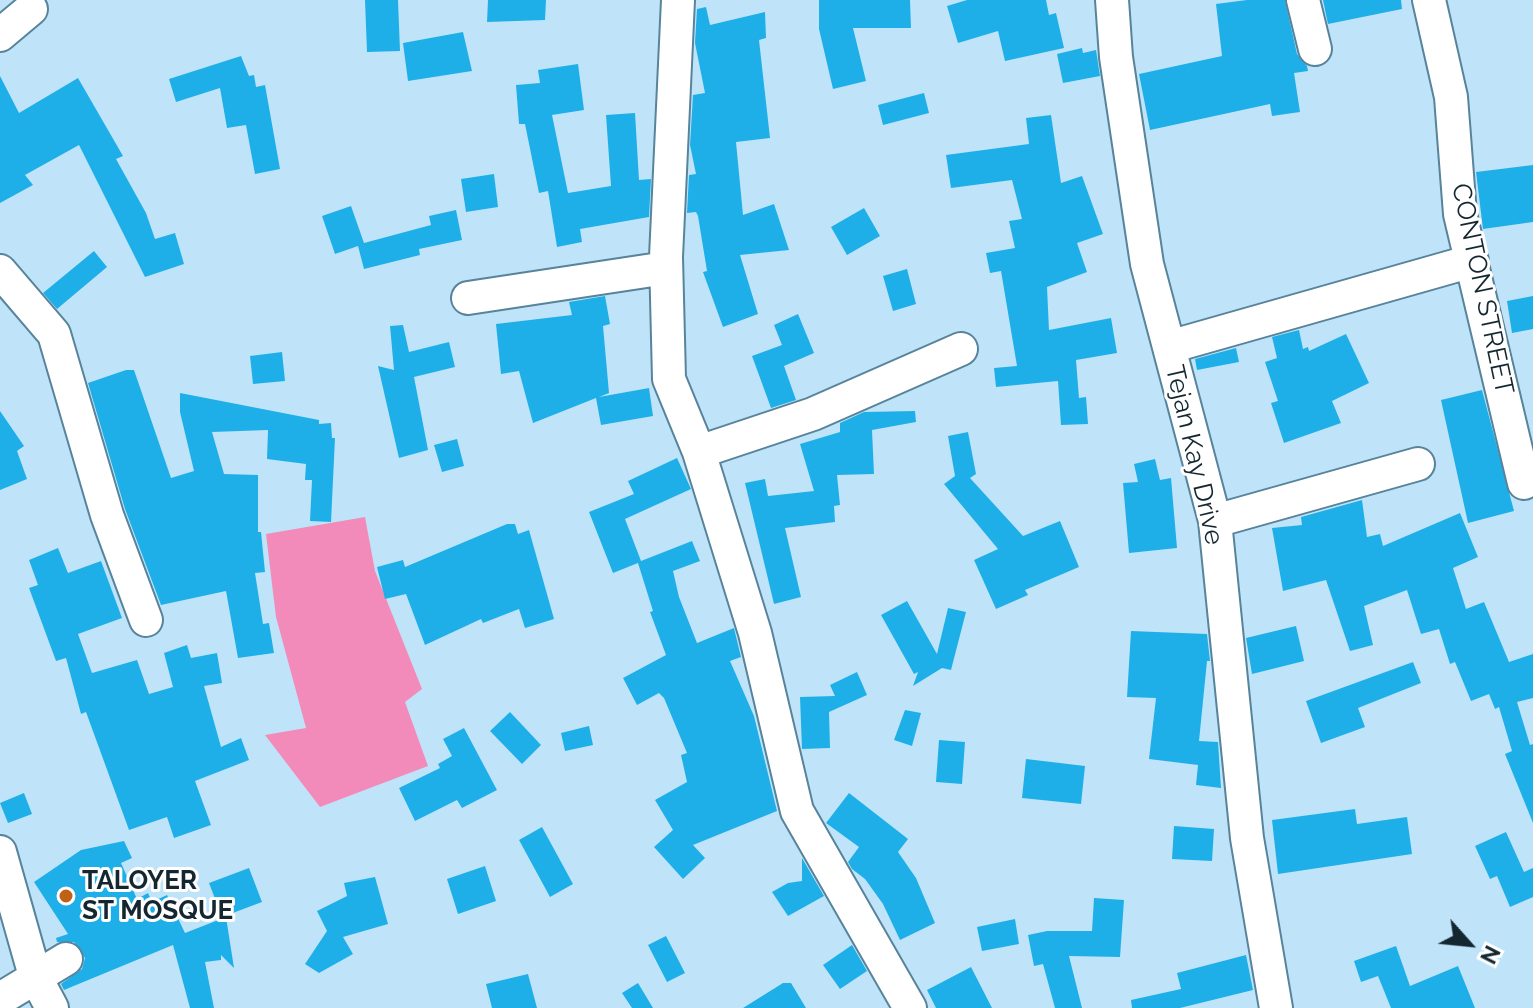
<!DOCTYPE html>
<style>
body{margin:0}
#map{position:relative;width:1533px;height:1008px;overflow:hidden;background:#bfe4f9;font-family:Raleway,sans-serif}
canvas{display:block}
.north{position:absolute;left:1429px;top:904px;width:80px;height:80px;-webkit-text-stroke:6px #fff;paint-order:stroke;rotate:117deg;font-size:22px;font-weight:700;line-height:32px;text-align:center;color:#142731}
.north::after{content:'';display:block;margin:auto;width:28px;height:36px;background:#142731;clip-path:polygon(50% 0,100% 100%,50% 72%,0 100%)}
</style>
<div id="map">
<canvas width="1533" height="1008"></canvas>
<div class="north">N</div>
</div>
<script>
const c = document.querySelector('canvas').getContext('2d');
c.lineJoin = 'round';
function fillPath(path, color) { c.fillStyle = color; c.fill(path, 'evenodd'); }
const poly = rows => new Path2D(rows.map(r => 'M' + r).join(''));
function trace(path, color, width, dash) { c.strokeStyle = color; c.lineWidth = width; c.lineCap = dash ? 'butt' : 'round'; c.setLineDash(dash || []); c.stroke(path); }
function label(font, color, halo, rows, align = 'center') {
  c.font = font + ' Raleway,sans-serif'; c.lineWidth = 6; c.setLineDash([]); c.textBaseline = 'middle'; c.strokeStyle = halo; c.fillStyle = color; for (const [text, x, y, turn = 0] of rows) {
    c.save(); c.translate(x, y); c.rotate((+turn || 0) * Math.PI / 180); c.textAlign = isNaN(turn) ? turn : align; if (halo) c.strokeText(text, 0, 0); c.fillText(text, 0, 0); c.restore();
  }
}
const green = poly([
 [365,517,375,571,422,689,405,702,428,766,320,807,265,735,306,728,276,617,266,534]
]);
const building = poly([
 [365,0,398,0,400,51,367,52],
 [488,0,546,0,545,20,487,22],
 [819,0,910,0,911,28,853,28,866,81,833,89,819,29],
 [967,0,1046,0,1049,15,1056,13,1064,48,1005,61,998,31,958,43,947,6],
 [1247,0,1285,0,1297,54,1307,66,1308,71,1294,73,1300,112,1272,116,1270,104,1150,130,1139,74,1222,56,1216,4],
 [1323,0,1401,0,1402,9,1328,24],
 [706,7,710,25,765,12,766,38,759,40,770,138,736,142,743,215,774,204,789,250,740,255,758,314,723,327,703,272,707,271,698,216,696,212,687,213,689,175,696,174,690,145,693,95,705,93,695,43,697,9],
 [463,32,472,71,408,81,403,43],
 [1082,48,1083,53,1096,50,1100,76,1063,83,1057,54],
 [241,56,249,76,254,75,256,87,265,85,280,169,255,174,246,125,227,128,220,88,176,102,169,79],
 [578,64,584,110,552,115,568,193,611,186,606,115,635,113,639,180,651,179,649,217,580,229,582,242,557,247,548,191,539,193,525,124,519,124,516,85,540,83,538,70],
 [0,76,19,113,78,78,123,156,116,159,146,213,155,239,175,233,184,264,145,277,79,145,25,175,33,185,0,203],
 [924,93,929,113,883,125,878,105],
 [1051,115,1061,183,1082,176,1103,234,1077,243,1087,272,1047,287,1049,330,1111,318,1117,353,1076,360,1079,398,1086,397,1088,424,1061,425,1058,381,996,387,994,368,1017,366,1001,271,990,273,986,253,1015,248,1009,221,1022,219,1012,180,951,188,946,155,1029,144,1026,118],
 [1533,165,1533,222,1483,229,1476,172],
 [494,174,498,207,466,212,461,179],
 [351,206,364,243,431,225,429,216,456,210,462,240,419,249,420,255,364,269,358,246,335,254,322,216],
 [864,208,880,236,847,255,831,227],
 [94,251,107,267,57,309,43,293],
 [907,269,916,304,893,311,883,276],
 [605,296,610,324,603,326,609,393,599,397,649,388,653,416,601,425,596,398,533,423,519,371,501,374,496,324,572,315,569,302],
 [1533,296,1533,329,1512,333,1507,301],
 [798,314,814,353,784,366,796,400,771,408,752,356,782,345,774,325],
 [403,325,409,352,449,342,455,367,414,377,428,450,399,458,378,366,394,370,390,326],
 [1299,330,1303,349,1308,347,1309,351,1346,334,1369,383,1332,401,1341,423,1284,443,1271,403,1278,401,1265,362,1277,358,1272,337],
 [1236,348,1239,362,1197,370,1195,359],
 [282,352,285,381,253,384,250,356],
 [126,370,134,370,171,478,194,471,180,412,180,393,319,420,319,424,331,423,332,438,335,438,331,522,310,521,312,480,305,480,306,464,267,459,268,430,212,432,224,474,258,475,258,532,261,532,265,572,255,573,263,624,269,623,274,653,238,658,226,591,161,605,125,509,88,383],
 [1482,390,1514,511,1468,523,1441,400],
 [0,411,24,446,17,451,27,479,0,490],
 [915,411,916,422,872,430,874,474,837,475,840,505,834,506,835,522,785,528,801,597,774,604,745,483,765,479,768,496,814,491,800,444,840,432,840,423,864,412],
 [968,432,976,474,970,478,1023,536,1060,521,1079,567,1025,590,1028,595,996,609,974,560,998,549,944,484,955,476,948,436],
 [457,439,464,466,442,472,434,445],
 [677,458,691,489,625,519,641,561,692,541,700,561,673,571,679,597,697,643,734,628,741,657,730,661,754,716,777,811,693,845,705,858,683,879,654,847,673,830,655,800,687,782,681,755,687,753,664,698,659,693,637,705,623,678,666,655,650,612,653,611,638,563,613,573,589,512,634,494,628,481],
 [1155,459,1160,480,1171,478,1177,548,1129,553,1123,483,1138,482,1134,464],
 [1362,500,1367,537,1380,534,1383,546,1460,513,1478,557,1453,568,1466,609,1484,602,1509,662,1533,654,1533,698,1517,702,1530,745,1533,744,1533,823,1505,754,1512,751,1499,707,1495,709,1489,694,1471,701,1455,662,1450,664,1439,629,1421,634,1407,590,1364,606,1373,645,1350,651,1326,580,1283,591,1272,528,1302,525,1301,517],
 [507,524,515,524,518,534,529,530,554,619,525,628,519,609,483,623,481,619,425,645,406,594,385,599,377,567,403,560,405,567],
 [58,548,68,573,101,561,122,618,78,634,92,673,137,660,149,694,173,687,164,653,187,645,191,658,217,653,222,683,204,686,221,747,241,738,249,760,195,781,211,825,174,838,167,817,129,830,86,712,81,714,66,658,56,661,29,588,38,585,29,560],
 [907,601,937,654,948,608,966,612,951,670,942,668,913,686,918,672,914,674,881,615],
 [1296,626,1304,661,1252,674,1246,638],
 [1131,631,1207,634,1210,661,1207,661,1199,741,1218,742,1221,788,1196,785,1198,765,1149,759,1156,698,1127,697],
 [1413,662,1421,683,1358,708,1365,727,1321,743,1306,701],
 [857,672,867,695,829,712,830,748,802,749,800,697,835,696,830,685],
 [905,710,921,713,912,746,894,740],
 [510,712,541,745,522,764,490,731],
 [589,726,593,745,565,751,561,733],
 [464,728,497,790,462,808,457,800,415,821,399,788,440,768,438,764,452,756,443,739],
 [939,740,965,742,962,784,936,782],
 [1026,759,1085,766,1081,804,1022,798],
 [24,793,32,814,8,823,0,803],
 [849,793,908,839,898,852,916,878,935,923,900,940,883,904,865,879,852,869,848,862,859,847,826,823],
 [1355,809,1357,824,1407,817,1412,854,1278,874,1272,820],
 [1174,826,1214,829,1212,861,1172,859],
 [542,827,573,884,550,897,519,840],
 [1506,832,1524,872,1533,868,1533,897,1510,907,1497,876,1490,879,1475,846],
 [124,841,132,858,121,863,137,899,148,893,152,902,167,895,185,933,226,917,234,968,221,955,221,960,205,962,214,1008,190,1008,173,945,64,990,61,984,82,969,85,958,74,942,57,942,56,938,68,934,34,882,81,850],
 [802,858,824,896,788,916,772,892,788,883,802,881],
 [485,866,496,901,458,914,447,879],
 [249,868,262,902,222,917,209,883],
 [375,877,388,924,343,937,353,954,319,973,305,964,327,931,317,911,347,896,344,883],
 [1094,898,1124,900,1120,957,1069,956,1082,1008,1055,1008,1043,964,1034,966,1028,935,1047,931,1092,931],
 [1015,919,1019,944,982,951,977,927],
 [666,936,685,973,667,982,648,945],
 [852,945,867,971,840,989,823,965],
 [1396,946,1410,986,1458,966,1475,1008,1391,1008,1378,976,1361,982,1354,961],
 [1246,955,1253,990,1180,1008,1132,1008,1131,1000,1181,989,1177,973],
 [971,967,992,1008,936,1008,927,990],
 [528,974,537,1008,492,1008,486,984],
 [638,983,653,1008,632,1008,622,993],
 [783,983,791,983,806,1008,743,1008]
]);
const minor = poly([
 [678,0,666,257,669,379,699,452,755,633,797,811,910,1008],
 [1112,0,1116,57,1147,264,1215,521,1247,838,1276,1008],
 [1303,0,1315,49],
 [1429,0,1451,97,1460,214,1524,483],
 [0,35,31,9],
 [0,271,54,334,107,515,146,620],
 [468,298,666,268],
 [1169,347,1472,261],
 [699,452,813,414,961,349],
 [1215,521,1418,464],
 [0,852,35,976,52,1008],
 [0,999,66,959]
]);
const markers = [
 [66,896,8,"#bf6116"]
];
const streetNames = [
 ["CONTON STREET",1482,289,78],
 ["Tejan Kay Drive",1194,455,77]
];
const poiNames = [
 ["TALOYER",82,881],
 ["ST MOSQUE",82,911]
];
fillPath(green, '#f38bba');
fillPath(building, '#1fafe8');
trace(minor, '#57849b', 36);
trace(minor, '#fff', 32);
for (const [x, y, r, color] of markers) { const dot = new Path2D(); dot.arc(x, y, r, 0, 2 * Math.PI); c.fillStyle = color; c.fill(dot); trace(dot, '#fff', 3); }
label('26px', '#142731', '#fff', streetNames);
label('bold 26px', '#142731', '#fff', poiNames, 'left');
</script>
